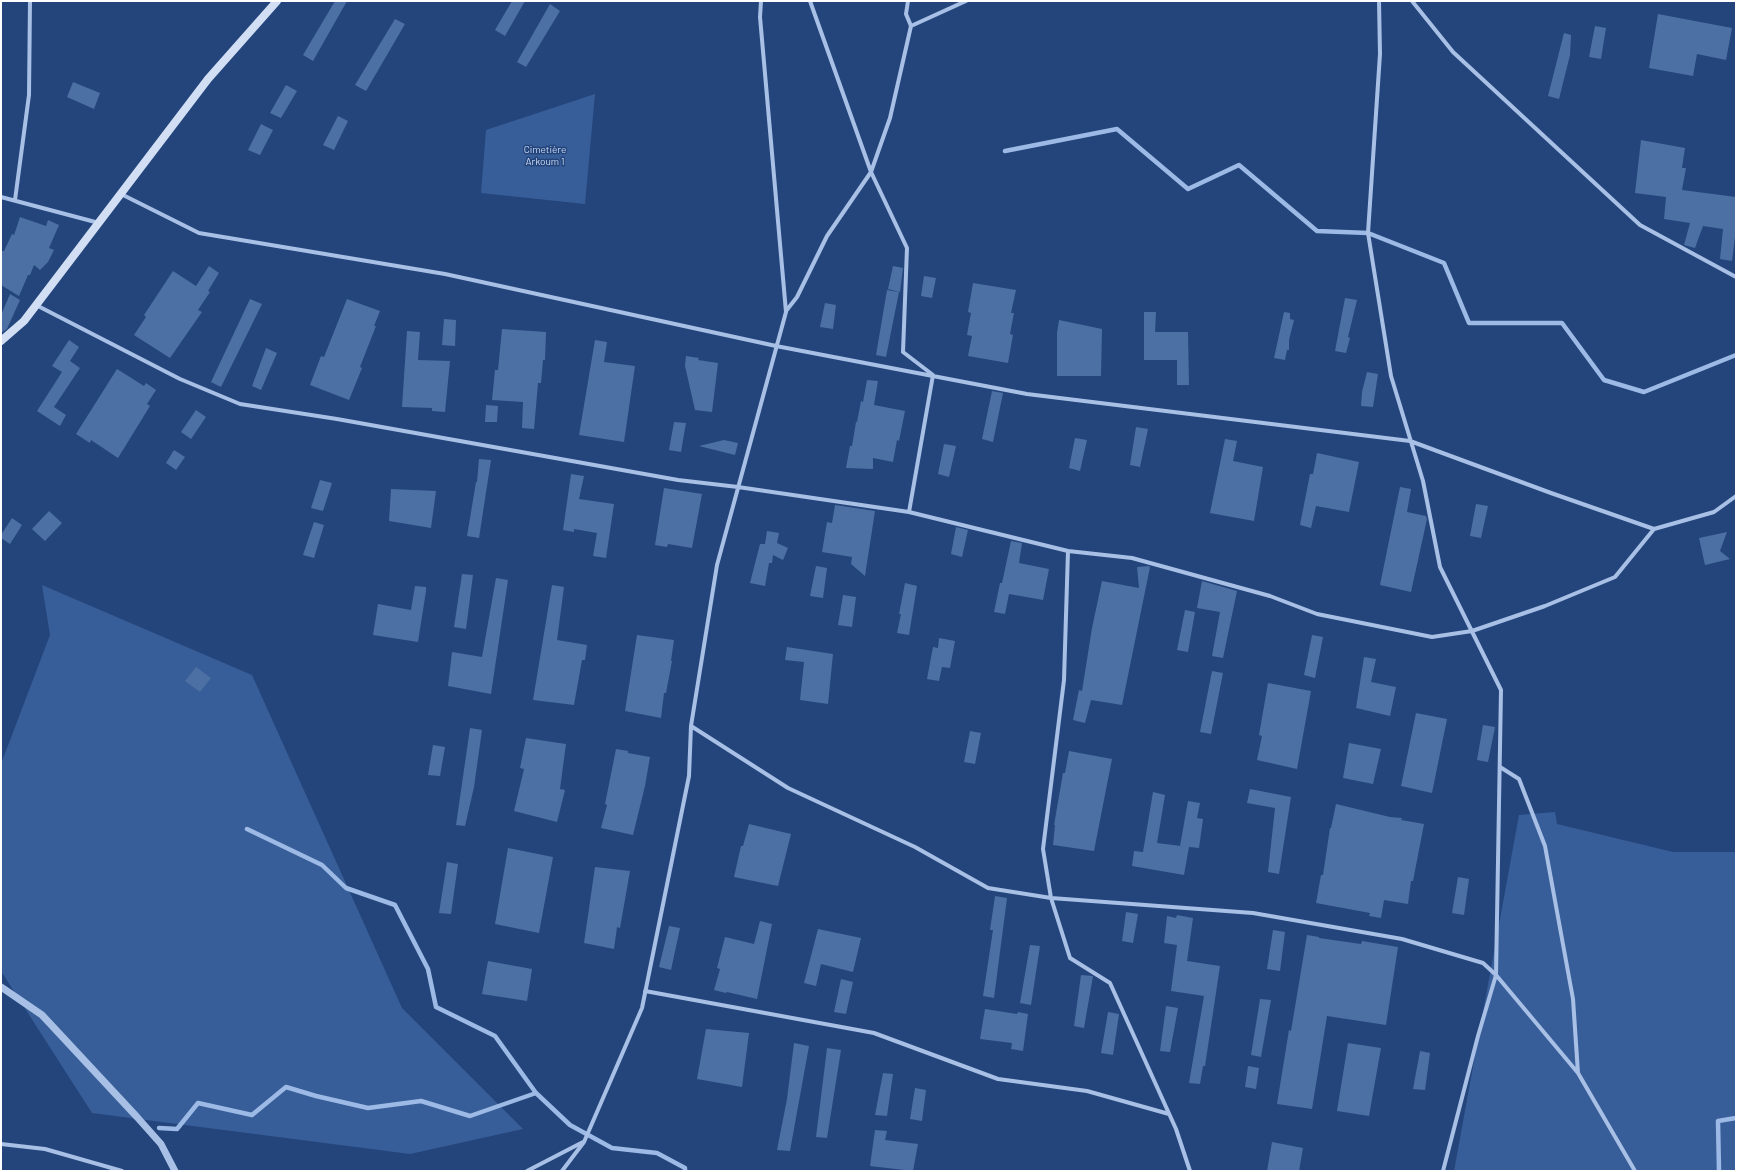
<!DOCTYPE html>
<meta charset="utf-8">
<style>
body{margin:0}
#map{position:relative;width:1737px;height:1172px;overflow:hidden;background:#24457b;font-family:Barlow,sans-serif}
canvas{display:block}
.frame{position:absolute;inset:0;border:2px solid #fff;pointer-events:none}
</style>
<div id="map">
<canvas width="1737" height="1172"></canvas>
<div class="frame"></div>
</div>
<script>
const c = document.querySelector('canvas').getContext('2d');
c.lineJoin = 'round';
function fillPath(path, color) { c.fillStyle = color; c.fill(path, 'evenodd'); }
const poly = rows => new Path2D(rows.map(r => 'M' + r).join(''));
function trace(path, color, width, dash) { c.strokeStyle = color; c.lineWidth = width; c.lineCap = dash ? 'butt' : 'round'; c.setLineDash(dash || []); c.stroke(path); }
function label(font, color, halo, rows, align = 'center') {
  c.font = font + ' Barlow,sans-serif'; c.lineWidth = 3; c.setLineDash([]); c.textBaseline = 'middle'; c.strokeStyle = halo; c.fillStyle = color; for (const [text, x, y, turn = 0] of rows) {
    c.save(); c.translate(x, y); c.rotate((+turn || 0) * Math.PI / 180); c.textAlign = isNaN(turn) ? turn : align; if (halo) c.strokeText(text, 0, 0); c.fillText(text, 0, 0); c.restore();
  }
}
const green = poly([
 [595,94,585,204,481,193,486,130],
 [42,585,252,675,402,1008,523,1129,410,1154,92,1113,1,971,1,764,50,635],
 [1555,812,1557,824,1673,852,1736,852,1736,1171,1454,1171,1519,815]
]);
const stream = poly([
 [1005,151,1117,129,1188,189,1239,165,1317,231,1368,233,1444,263,1469,323,1562,323,1604,380,1644,392,1736,355],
 [247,829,322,865,346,888,395,905,428,969,436,1007,495,1036,536,1093,570,1125,612,1148,657,1153,685,1168,685,1171],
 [159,1128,177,1129,198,1103,252,1115,286,1087,316,1096,368,1108,421,1101,470,1116,536,1093],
 [1719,1171,1718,1121,1736,1118]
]);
const building = poly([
 [335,1,347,1,313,61,303,55],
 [512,1,525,1,505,36,495,30],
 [550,4,560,11,526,67,517,62],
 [1658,14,1732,28,1726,60,1697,54,1693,76,1649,68],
 [395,19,405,24,366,91,355,85],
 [1595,26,1606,28,1601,59,1589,57],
 [1564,33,1571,35,1570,55,1559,99,1548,96],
 [73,82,100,93,94,109,67,97],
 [286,85,297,91,281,118,270,113],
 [338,116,348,121,334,150,323,145],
 [261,124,273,130,260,155,248,150],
 [1641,140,1685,148,1682,168,1686,168,1682,190,1736,197,1736,229,1732,261,1720,259,1723,229,1703,226,1695,248,1684,245,1690,223,1664,219,1666,197,1635,193],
 [20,217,46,226,48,220,59,225,49,248,54,250,48,262,40,270,34,265,30,275,28,275,19,296,1,285,1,251,4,251,12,234,14,235],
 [209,266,219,273,208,291,210,292,198,310,202,312,170,358,134,335,146,317,144,315,173,271,196,286],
 [893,266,903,268,900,292,888,289],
 [924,276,936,278,932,298,921,296],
 [973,283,1016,290,1011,313,1014,313,1010,334,1013,335,1008,363,968,356,972,336,967,335,971,313,968,312],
 [887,290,899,292,886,357,876,355],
 [10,294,20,300,7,329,1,333,1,315],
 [1345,298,1357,300,1348,337,1350,338,1346,353,1335,351],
 [250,299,262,304,221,387,211,382],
 [347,299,380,311,374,326,376,326,360,367,362,368,349,400,310,385,321,356,324,357],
 [825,303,836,305,833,329,820,327],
 [1144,312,1156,312,1155,332,1188,332,1189,385,1177,385,1177,360,1144,360],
 [1284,312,1290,313,1290,319,1294,320,1289,340,1289,350,1287,350,1285,360,1274,358],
 [444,319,456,320,455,346,442,345],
 [1059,320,1102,329,1101,376,1057,376,1057,333],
 [502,329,546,332,545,360,543,360,541,383,538,383,534,429,522,428,523,402,492,400,495,370,498,370],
 [407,331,420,332,418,360,450,361,445,412,432,411,432,408,402,407],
 [69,340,79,347,70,361,80,368,54,407,66,415,60,426,37,411,62,372,52,366],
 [595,340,607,342,604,362,635,366,624,442,579,435],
 [266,348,277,353,261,390,252,386],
 [686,356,699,358,698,360,718,363,712,412,695,410,685,366],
 [117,369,144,386,146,383,156,390,147,404,150,406,118,458,91,440,90,443,76,434],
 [1367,372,1378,374,1373,407,1361,406,1362,392],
 [867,380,878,381,874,405,905,411,899,441,897,440,893,462,873,458,873,469,846,468,850,446,852,446,856,422,857,422,861,401,863,402],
 [992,391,1003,393,993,442,982,439],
 [486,405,498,406,497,422,485,422],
 [196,410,206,417,191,439,181,432],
 [674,422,686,423,681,452,669,450],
 [1136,427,1148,429,1140,467,1130,465],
 [1075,438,1087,440,1080,471,1069,468],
 [1225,439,1237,441,1233,461,1263,467,1254,521,1210,513],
 [724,440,738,443,735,455,699,446],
 [944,444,956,446,949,477,938,474],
 [174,450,185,457,176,470,166,463],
 [1317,453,1359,462,1349,512,1316,506,1311,528,1300,525,1310,474,1313,474],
 [479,459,491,460,479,538,467,536,476,482,477,482],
 [571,474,584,476,579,499,614,504,606,558,593,556,597,533,574,529,574,532,563,530],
 [320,480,332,483,323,511,311,508],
 [1400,487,1411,489,1407,512,1426,516,1427,519,1411,592,1380,585],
 [664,488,702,494,692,548,668,544,667,547,655,545],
 [391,489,436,491,431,528,389,521],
 [1476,504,1488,506,1481,538,1470,536],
 [835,505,875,511,865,576,851,564,852,557,822,552,827,522,832,523],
 [49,511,62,523,45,541,32,529],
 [12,518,22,525,10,544,1,538,1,535],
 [314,522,324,525,314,558,303,555],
 [956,527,968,530,962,557,951,554],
 [767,531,779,533,777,543,788,548,783,560,773,555,772,563,769,563,765,586,750,583,760,544,765,544],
 [1727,532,1720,551,1730,559,1705,565,1699,538],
 [1011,541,1022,543,1019,563,1049,569,1043,600,1009,594,1005,614,994,612,1000,583,1002,583],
 [816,566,827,568,823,598,810,596],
 [1149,566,1150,567,1122,705,1091,700,1085,723,1073,720,1079,690,1082,691,1092,628,1102,581,1139,588,1137,567],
 [462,574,473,575,466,629,454,627],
 [496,578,508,580,491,694,448,686,452,652,482,657],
 [1202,581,1237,591,1223,658,1212,656,1220,612,1197,608],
 [905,583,917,586,909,635,897,633,901,614,899,614],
 [552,585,564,587,557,640,587,645,585,660,582,660,574,705,533,700],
 [415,586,426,587,426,591,418,642,373,635,378,604,411,610],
 [843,595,856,597,852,627,838,625],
 [1185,610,1195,612,1188,652,1177,650],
 [637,635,674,640,671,661,672,661,666,693,664,693,661,718,625,711],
 [1312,635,1323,637,1315,678,1304,675],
 [939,638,955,641,950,668,942,667,939,681,927,679,933,647,938,648],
 [787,647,833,654,828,704,800,700,804,662,785,660],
 [1364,657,1376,659,1371,682,1396,687,1390,716,1356,708],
 [196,667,211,678,200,692,185,681],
 [1212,671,1223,673,1211,734,1200,732],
 [1268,683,1311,691,1297,769,1257,760,1262,736,1259,735],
 [1416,713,1447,719,1432,793,1401,786],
 [1483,725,1495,727,1488,762,1477,760],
 [470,728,482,730,474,787,465,826,456,825],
 [970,731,981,733,975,764,964,762],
 [526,738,566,744,560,789,565,790,557,822,514,811,524,769,520,768],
 [1349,743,1381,749,1373,784,1343,778],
 [433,745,445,747,440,776,428,775],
 [616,749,628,751,628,753,650,757,645,786,633,835,601,828,607,805,605,804],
 [1069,751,1112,759,1094,851,1053,845,1055,825,1054,825,1063,773,1065,773],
 [1250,789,1291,797,1279,874,1268,872,1275,808,1247,803],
 [1153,792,1165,795,1157,843,1189,847,1184,875,1132,866,1134,851,1143,852],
 [1188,801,1200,803,1197,818,1203,819,1199,848,1180,846],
 [1336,804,1390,817,1402,818,1401,820,1424,824,1413,881,1411,881,1408,904,1384,900,1381,918,1369,916,1370,913,1316,903,1321,875,1323,875,1330,828,1331,828],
 [749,824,791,834,778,886,734,877,741,846,743,846],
 [508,848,553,857,539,933,495,924],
 [447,862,458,864,451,914,439,913],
 [595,867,630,871,620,928,617,927,614,949,584,943],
 [1458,877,1469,879,1464,915,1452,913],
 [995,896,1007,898,994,998,983,996,993,930,990,930],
 [1126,912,1138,914,1133,943,1122,941],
 [1177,915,1193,918,1187,961,1220,966,1205,1066,1203,1066,1200,1084,1189,1083,1204,996,1171,991,1177,945,1164,943,1167,916,1176,918],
 [760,921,772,924,757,999,727,992,726,993,714,990,720,969,717,968,725,937,754,944],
 [669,926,680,928,671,970,659,967],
 [818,929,861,938,853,972,821,964,816,986,804,983],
 [1273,930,1285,932,1280,971,1267,969],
 [1307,935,1319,937,1319,938,1361,944,1362,941,1398,947,1386,1025,1327,1016,1312,1109,1277,1104,1289,1030,1291,1031],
 [1030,945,1040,946,1031,1005,1020,1003],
 [488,961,532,969,527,1001,482,994],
 [1081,975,1093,976,1084,1028,1074,1026],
 [841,979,853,982,846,1014,834,1012],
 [1260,999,1271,1000,1261,1057,1251,1055],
 [1166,1006,1178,1008,1170,1052,1160,1051],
 [985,1009,1017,1014,1018,1012,1028,1014,1023,1051,1011,1049,1012,1043,980,1039],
 [1108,1012,1119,1014,1113,1055,1101,1053],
 [706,1029,749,1033,742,1087,697,1079],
 [794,1043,809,1046,790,1151,777,1150,787,1099],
 [1348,1043,1381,1048,1369,1116,1337,1111],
 [827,1048,841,1050,827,1138,816,1137],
 [1420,1051,1430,1053,1425,1090,1413,1089],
 [1248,1066,1259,1068,1256,1089,1245,1087],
 [883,1073,893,1074,887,1116,875,1115],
 [915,1088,926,1090,922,1121,910,1119],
 [875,1130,887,1131,885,1140,918,1144,913,1171,870,1166],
 [1272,1142,1303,1148,1299,1171,1267,1171]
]);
const minor = poly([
 [810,1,871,172,907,248,903,352,933,375,909,512],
 [1379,1,1380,54,1368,233,1391,376,1423,481,1440,567,1501,690,1496,975,1478,1036,1443,1171],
 [1412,1,1453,52,1640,225,1736,277],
 [911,26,966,1],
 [121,194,199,233,445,274,776,346,1027,394,1410,441,1551,493,1654,529,1714,512,1736,496],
 [1,197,99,223],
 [15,200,29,95,30,1],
 [36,305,180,379,240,404,337,419,678,480,738,487,909,512,1068,551,1132,558,1270,596,1317,614,1432,637,1472,631,1545,606,1615,577,1654,529],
 [786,311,797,297,827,236,871,172,890,118,911,26,906,14,908,1],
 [1068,551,1064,680,1043,849,1051,898,1070,958,1110,983,1176,1129,1190,1171],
 [691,726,788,788,915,847,988,888,1051,898,1253,913,1402,939,1483,963,1496,975,1578,1073],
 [1500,767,1519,779,1545,846,1573,999,1578,1073,1635,1171],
 [645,991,874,1033,998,1079,1087,1091,1169,1114],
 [1,1144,45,1149,122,1171],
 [527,1171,583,1142],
 [562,1171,584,1142,642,1008,689,776,691,726,717,565,786,312,760,17,761,1]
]);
const tertiary = poly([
 [1,987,42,1015,137,1117,161,1144,175,1171]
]);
const secondary = poly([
 [1,341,24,321,208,79,277,1]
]);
const parkNames = [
 ["Cimetière",545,150],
 ["Arkoum 1",545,162]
];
fillPath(green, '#385e99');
trace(stream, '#9cbae5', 4.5);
fillPath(building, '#4c6fa4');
trace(minor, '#a8c0e5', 4);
trace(tertiary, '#a8c0e5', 7);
trace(secondary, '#d1def4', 8);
label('10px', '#cbdbf4', '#24457b', parkNames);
</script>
